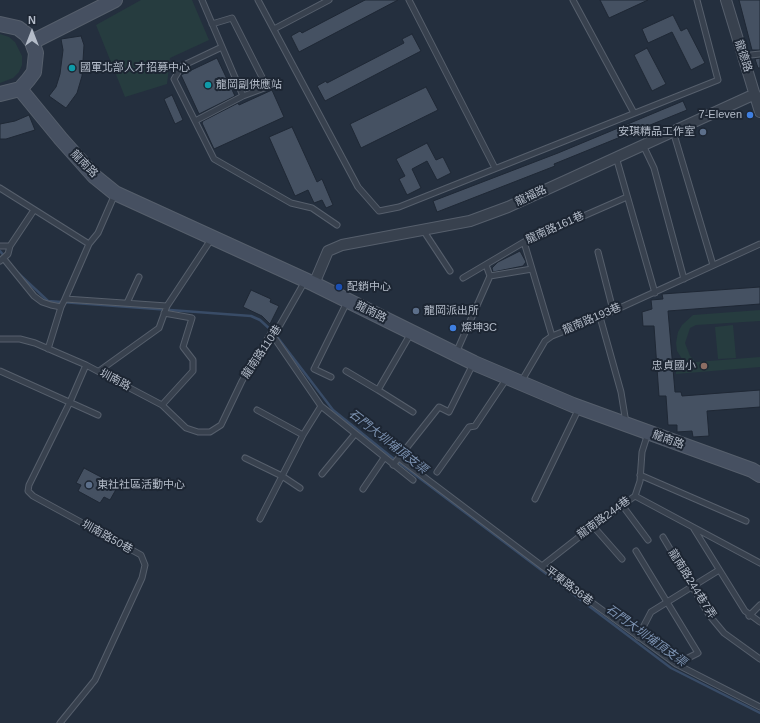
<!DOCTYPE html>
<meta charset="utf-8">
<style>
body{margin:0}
#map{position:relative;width:760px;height:723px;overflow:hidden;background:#242f3e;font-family:Helvetica,sans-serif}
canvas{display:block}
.north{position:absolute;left:12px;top:12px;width:40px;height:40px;-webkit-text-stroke:3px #1d2633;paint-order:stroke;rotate:0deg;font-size:11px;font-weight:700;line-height:16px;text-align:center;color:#b4bcc9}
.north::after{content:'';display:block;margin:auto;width:14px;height:18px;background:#b4bcc9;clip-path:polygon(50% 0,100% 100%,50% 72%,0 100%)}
</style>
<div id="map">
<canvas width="760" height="723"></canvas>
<div class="north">N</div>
</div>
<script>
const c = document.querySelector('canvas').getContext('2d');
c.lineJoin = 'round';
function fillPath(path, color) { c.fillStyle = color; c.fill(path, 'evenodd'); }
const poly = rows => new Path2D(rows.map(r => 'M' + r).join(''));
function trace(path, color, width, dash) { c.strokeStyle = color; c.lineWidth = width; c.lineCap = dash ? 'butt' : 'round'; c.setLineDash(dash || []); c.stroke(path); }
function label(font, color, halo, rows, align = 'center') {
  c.font = font + ' Helvetica,"Noto Sans TC",sans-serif'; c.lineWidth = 4; c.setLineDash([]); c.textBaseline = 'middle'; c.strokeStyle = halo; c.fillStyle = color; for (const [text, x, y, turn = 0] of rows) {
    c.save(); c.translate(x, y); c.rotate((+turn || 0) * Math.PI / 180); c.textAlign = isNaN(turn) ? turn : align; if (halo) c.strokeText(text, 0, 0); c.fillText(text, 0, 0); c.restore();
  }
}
const green = poly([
 [141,0,192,0,209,40,170,58,167,84,125,97,96,25],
 [0,34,9,37,15,42,22,56,22,65,19,72,13,78,0,83],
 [760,310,760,321,696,325,690,328,685,343,690,356,696,362,760,357,760,367,676,374,676,366,686,365,677,351,676,343,678,332,682,325,693,315],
 [733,325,736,358,718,359,715,327]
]);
const stream = poly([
 [0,251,5,257],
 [18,273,48,301,251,316,260,320,272,331],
 [278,338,333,410,389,455,671,668,760,713]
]);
const building = poly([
 [365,0,398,0,299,52,291,36,300,31,302,33,365,0],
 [600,0,648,0,609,18,600,0],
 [739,0,760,0,760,50,752,50,739,0],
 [673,15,681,31,687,28,705,63,691,70,672,32,648,43,642,29,673,15],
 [412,34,421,51,325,101,317,86,326,81,327,83,404,43,402,39,412,34],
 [81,36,84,45,82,76,77,93,66,108,49,96,56,87,60,74,63,50,61,39,81,36],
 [647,48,666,84,652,91,634,55,647,48],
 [217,58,235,96,199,114,181,75,217,58],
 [760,58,760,68,758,68,755,59,760,58],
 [426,87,438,110,361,148,350,124,426,87],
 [272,90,284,117,214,149,202,123,203,121,238,103,239,105,272,90],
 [172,95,183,120,175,124,164,99,172,95],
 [683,101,687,110,554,164,555,166,437,212,433,201,558,153,683,101],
 [29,115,35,130,6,139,0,139,0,124,15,121,29,115],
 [292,127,317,182,322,179,333,205,326,208,322,200,314,203,308,190,295,196,269,137,292,127],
 [427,143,436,160,443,157,451,173,437,180,427,161,412,169,421,188,407,195,399,179,405,176,396,159,427,143],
 [520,251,526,262,523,266,493,272,492,268,498,262,520,251],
 [760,287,760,304,668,311,675,392,681,392,682,396,760,390,760,407,707,411,709,436,693,437,692,431,677,432,677,425,668,425,666,396,659,396,654,326,643,326,642,312,652,309,651,300,663,299,662,294,760,287],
 [251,290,271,299,270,302,279,306,270,324,262,316,243,307,251,290],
 [84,468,118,486,110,500,104,497,100,503,78,491,81,485,76,483,84,468]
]);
const lane = poly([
 [202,0,243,96,195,121,214,159,291,203,312,208,337,225],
 [258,0,358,187,379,211,399,207,718,80,697,0],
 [409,0,495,168],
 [573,0,634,113],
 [212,24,232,18,267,87,243,96],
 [274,29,329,0],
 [742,56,760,54],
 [195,121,174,79,182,66,222,47],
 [673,131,713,265],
 [643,145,654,168,684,279],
 [616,157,655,293],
 [0,188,89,244],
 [423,230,450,271],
 [524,242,552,336],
 [0,246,10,246],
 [598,252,613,310],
 [4,259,34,296,42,302,51,305,61,307,65,299,167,306],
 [0,261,8,254,10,246,34,210],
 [490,276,532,269],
 [463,278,524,242,627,197],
 [65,299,89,244,98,233,115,194],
 [127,303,139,277],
 [600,317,621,392,626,423],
 [271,333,321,406,413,480],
 [411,333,378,390,413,412],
 [0,339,20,339,35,343,86,365,162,405,186,428,198,432,210,432,221,425,242,381,271,333,280,325,305,281],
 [48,349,61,307],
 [456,353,490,276,486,265],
 [0,371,98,415],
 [99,371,159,328,167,306,212,238],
 [346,371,378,390],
 [331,377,314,369,347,302],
 [521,382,545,341,552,336,600,317,760,244],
 [162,405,193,371,193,360,183,347,192,318,164,313],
 [257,410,303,435],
 [245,458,282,476,300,488],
 [399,458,542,566,676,664,760,707],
 [393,465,439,407,449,412,473,364],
 [437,472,469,427,475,426,507,378],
 [322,474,355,434],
 [640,475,746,521],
 [363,489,384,458],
 [635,496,760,563],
 [535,499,579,408],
 [622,505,648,540],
 [260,519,303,435,321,406],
 [593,526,622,559],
 [694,529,745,611,760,622],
 [663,537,709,615,724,633,760,659],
 [636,551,698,653,676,664],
 [542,566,593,526,635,496,640,481,642,452,648,433],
 [749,616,760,605],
 [638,637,651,612,719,570],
 [60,723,95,680,142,578,145,565,141,555,33,496,28,491,29,485,70,402,86,365]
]);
const street = poly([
 [726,0,760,112],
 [314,284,328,251,342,245,470,221,508,207,755,94]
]);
const secondary = poly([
 [0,24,18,28,26,34,32,42,36,53,34,72,28,80,20,89,0,94],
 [32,42,115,0],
 [20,89,61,139,94,176,115,193,314,284,474,363,573,405,752,470,760,475]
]);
const markers = [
 [72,68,4,"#0f9aa8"],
 [208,85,4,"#0f9aa8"],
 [750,115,4,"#3f7fe0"],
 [703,132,4,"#5c6f8a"],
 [339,287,4,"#1a4fb4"],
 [416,311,4,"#5c6f8a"],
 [453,328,4,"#3f7fe0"],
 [704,366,4,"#8d6e63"],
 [89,485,4,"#5c6f8a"]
];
const streetNames = [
 ["龍德路",743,56,72],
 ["龍南路",84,164,46],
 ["龍福路",531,196,-25],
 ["龍南路161巷",555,228,-24],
 ["龍南路",371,312,26],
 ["龍南路193巷",592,319,-23],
 ["龍南路110巷",262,352,-56],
 ["圳南路",115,380,28],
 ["龍南路",668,440,20],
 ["龍南路244巷",604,518,-36],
 ["圳南路50巷",107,537,29],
 ["龍南路244巷7弄",692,584,58],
 ["平東路36巷",569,586,37]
];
const poiNames = [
 ["國軍北部人才招募中心",80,68],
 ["龍岡副供應站",216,85],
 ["7-Eleven",742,115,"right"],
 ["安琪精品工作室",695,132,"right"],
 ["配銷中心",347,287],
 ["龍岡派出所",424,311],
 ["燦坤3C",461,328],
 ["忠貞國小",696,366,"right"],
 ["東社社區活動中心",97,485]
];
const waterNames = [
 ["石門大圳埔頂支渠",388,442,38],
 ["石門大圳埔頂支渠",646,636,36]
];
fillPath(green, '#263c3f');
trace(stream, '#394c67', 2.5);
fillPath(building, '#455162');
trace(building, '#1f2835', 1);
trace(lane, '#565f6c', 7);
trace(street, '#565f6c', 12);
trace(secondary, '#565f6c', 16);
trace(lane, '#38414e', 5);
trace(street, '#38414e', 10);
trace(secondary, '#465061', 14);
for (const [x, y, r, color] of markers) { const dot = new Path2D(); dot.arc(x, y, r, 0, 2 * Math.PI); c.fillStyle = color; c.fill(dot); trace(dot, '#1d2633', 1.5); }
label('11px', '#b4bcc9', '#1d2633', streetNames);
label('11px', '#b4bcc9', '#1d2633', poiNames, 'left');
label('italic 12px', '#7c92b1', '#1d2633', waterNames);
</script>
